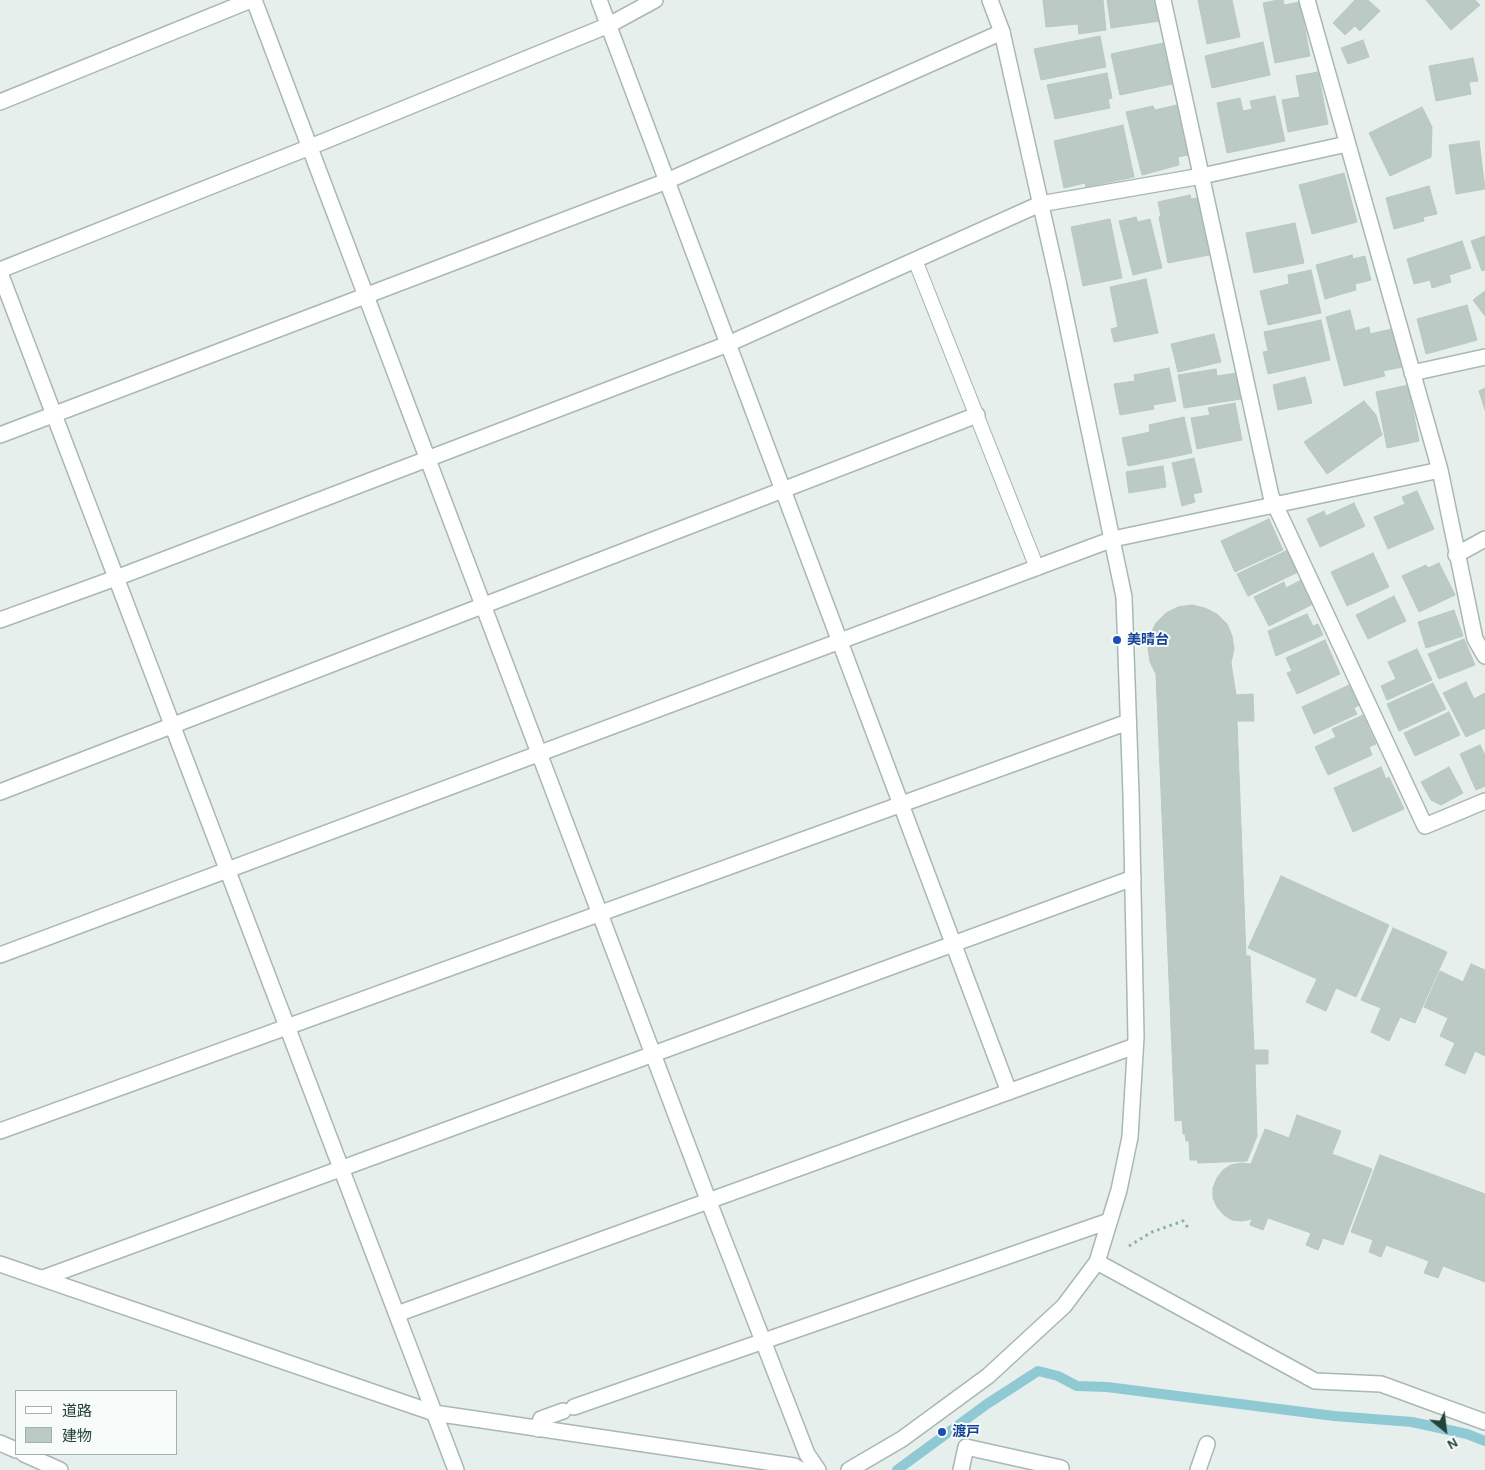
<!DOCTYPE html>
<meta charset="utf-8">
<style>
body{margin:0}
#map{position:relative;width:1485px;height:1470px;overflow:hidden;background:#e6efeb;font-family:Karla,"Noto Sans JP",sans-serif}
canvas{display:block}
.legend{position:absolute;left:15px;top:1390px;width:162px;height:65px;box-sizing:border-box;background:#f7fbf9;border:1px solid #a3b1ad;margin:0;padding:6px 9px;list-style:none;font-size:15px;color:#24423a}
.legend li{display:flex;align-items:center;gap:10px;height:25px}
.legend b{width:25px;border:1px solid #a3b1ad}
.north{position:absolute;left:1420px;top:1405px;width:50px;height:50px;-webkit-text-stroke:4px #f7fbf9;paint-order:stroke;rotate:151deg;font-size:14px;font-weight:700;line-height:20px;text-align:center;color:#24423a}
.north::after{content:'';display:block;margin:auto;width:18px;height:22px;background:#24423a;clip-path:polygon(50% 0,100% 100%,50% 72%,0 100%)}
</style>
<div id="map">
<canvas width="1485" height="1470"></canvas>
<ul class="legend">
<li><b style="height:6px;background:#fff"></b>道路</li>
<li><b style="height:14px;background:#bbcac4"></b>建物</li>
</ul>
<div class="north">N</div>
</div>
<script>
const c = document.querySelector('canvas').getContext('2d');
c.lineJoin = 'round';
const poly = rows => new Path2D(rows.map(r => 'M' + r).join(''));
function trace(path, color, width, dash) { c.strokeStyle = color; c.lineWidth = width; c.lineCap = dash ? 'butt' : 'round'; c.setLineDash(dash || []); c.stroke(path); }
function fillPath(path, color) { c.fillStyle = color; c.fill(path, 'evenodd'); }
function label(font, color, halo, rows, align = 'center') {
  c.font = font + ' Karla,"Noto Sans JP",sans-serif'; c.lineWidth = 4; c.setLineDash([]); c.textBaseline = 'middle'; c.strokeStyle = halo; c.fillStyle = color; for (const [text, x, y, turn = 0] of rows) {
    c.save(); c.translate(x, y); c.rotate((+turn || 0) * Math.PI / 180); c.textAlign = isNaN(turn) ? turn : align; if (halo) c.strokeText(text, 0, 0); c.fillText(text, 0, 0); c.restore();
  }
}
const stream = poly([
 [897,1470,987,1404,1038,1371,1058,1376,1077,1386,1107,1387,1334,1416,1412,1422,1467,1434,1485,1441]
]);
const building = poly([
 [1043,0,1103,0,1106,30,1079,34,1078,24,1046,27,1043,0],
 [1107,0,1158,0,1160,21,1111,28,1107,0],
 [1198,0,1232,0,1240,37,1207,44,1198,0],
 [1278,0,1283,0,1284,5,1300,2,1310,56,1275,63,1263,3,1278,0],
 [1355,0,1368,0,1380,11,1360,31,1355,26,1345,35,1333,23,1355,0],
 [1426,0,1475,0,1480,5,1451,30,1426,0],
 [1100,36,1106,67,1041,80,1034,49,1100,36],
 [1363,40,1369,57,1348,64,1341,48,1363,40],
 [1263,42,1270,75,1212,88,1205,56,1263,42],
 [1163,43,1172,84,1120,95,1111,54,1163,43],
 [1473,58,1478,81,1469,82,1471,94,1436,101,1429,66,1473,58],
 [1318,72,1328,124,1288,132,1282,100,1300,97,1296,76,1318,72],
 [1107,73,1112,98,1108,99,1110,108,1055,119,1047,85,1107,73],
 [1275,96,1285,141,1227,153,1217,103,1240,98,1243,111,1252,109,1250,101,1275,96],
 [1181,104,1190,146,1188,155,1178,157,1179,165,1142,175,1126,112,1153,106,1155,110,1181,104],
 [1422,107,1432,127,1431,157,1390,176,1369,133,1422,107],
 [1123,125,1134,177,1086,187,1085,183,1064,188,1054,141,1123,125],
 [1479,141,1485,189,1456,194,1449,145,1479,141],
 [1344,173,1357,222,1312,234,1299,185,1344,173],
 [1429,186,1437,214,1423,217,1424,221,1394,229,1386,198,1429,186],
 [1190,195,1191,199,1197,198,1209,255,1168,263,1159,217,1161,216,1158,202,1190,195],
 [1136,217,1138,222,1150,219,1162,268,1133,275,1119,221,1136,217],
 [1110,219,1122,278,1083,286,1071,227,1110,219],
 [1295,223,1304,263,1254,273,1246,233,1295,223],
 [1485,236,1485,270,1482,271,1471,241,1485,236],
 [1462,241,1471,268,1449,275,1451,282,1432,288,1430,280,1414,284,1407,259,1462,241],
 [1352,255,1353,259,1365,256,1371,280,1355,284,1356,290,1325,299,1316,265,1352,255],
 [1311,270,1321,313,1268,325,1260,291,1289,284,1288,275,1311,270],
 [1146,279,1158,333,1114,342,1111,329,1118,327,1110,287,1146,279],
 [1485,291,1485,316,1473,300,1485,291],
 [1467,305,1477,340,1426,354,1417,319,1467,305],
 [1350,310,1355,331,1369,327,1370,334,1392,329,1402,367,1383,371,1385,376,1344,386,1326,317,1350,310],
 [1321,320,1330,360,1268,374,1263,352,1268,351,1264,332,1321,320],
 [1214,334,1221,362,1178,372,1171,344,1214,334],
 [1169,368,1176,401,1153,405,1154,409,1120,415,1114,384,1135,381,1134,375,1169,368],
 [1216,369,1217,376,1237,373,1241,399,1184,408,1178,375,1216,369],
 [1305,377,1312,403,1278,410,1273,385,1305,377],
 [1408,385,1419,441,1387,448,1376,392,1408,385],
 [1485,388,1485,410,1479,391,1485,388],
 [1364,401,1376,415,1382,435,1327,474,1304,442,1364,401],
 [1235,403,1242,440,1197,449,1191,418,1210,415,1208,408,1235,403],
 [1184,417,1192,453,1128,466,1122,438,1150,432,1149,425,1184,417],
 [1194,458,1202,492,1193,494,1195,502,1182,506,1172,463,1194,458],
 [1163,466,1166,487,1129,493,1126,472,1163,466],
 [1417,491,1434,529,1388,549,1374,517,1405,504,1402,497,1417,491],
 [1354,503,1365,526,1320,547,1307,519,1324,511,1326,516,1354,503],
 [1269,519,1283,550,1235,572,1221,541,1269,519],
 [1288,550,1298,572,1248,596,1237,574,1288,550],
 [1373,553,1389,587,1347,606,1331,572,1373,553],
 [1439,563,1455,595,1419,612,1402,576,1426,565,1428,568,1439,563],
 [1301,580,1313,604,1269,626,1254,597,1284,582,1286,588,1301,580],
 [1394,596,1406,621,1368,639,1356,615,1394,596],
 [1192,605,1205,608,1217,614,1227,624,1232,636,1234,649,1231,663,1236,695,1253,694,1254,721,1237,721,1246,956,1250,956,1254,1050,1268,1050,1268,1064,1255,1064,1257,1136,1247,1161,1198,1163,1197,1160,1190,1160,1189,1141,1186,1141,1185,1134,1183,1134,1182,1120,1175,1121,1156,674,1150,662,1148,648,1150,635,1156,623,1166,613,1178,607,1192,605],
 [1454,610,1463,636,1426,648,1418,622,1454,610],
 [1307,614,1313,626,1318,624,1323,635,1276,656,1268,631,1307,614],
 [1464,639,1475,665,1439,679,1428,654,1464,639],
 [1325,640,1340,674,1297,694,1287,673,1292,671,1286,658,1325,640],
 [1417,649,1432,680,1387,700,1381,686,1396,679,1388,662,1417,649],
 [1466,682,1474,699,1485,693,1485,728,1466,737,1443,693,1466,682],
 [1433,683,1446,709,1399,731,1387,704,1433,683],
 [1349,685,1359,705,1354,708,1357,714,1314,734,1302,707,1349,685],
 [1449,712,1460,735,1415,756,1404,733,1449,712],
 [1363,715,1376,744,1369,747,1372,755,1328,775,1315,747,1336,737,1332,729,1363,715],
 [1480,745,1485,755,1485,786,1476,790,1460,754,1480,745],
 [1381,767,1386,779,1389,777,1404,809,1353,832,1334,788,1381,767],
 [1449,767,1463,793,1441,805,1431,800,1421,782,1449,767],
 [1281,876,1389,925,1356,997,1336,988,1326,1011,1306,1002,1317,979,1248,948,1281,876],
 [1393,928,1447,952,1415,1023,1400,1017,1389,1041,1371,1032,1381,1008,1361,1000,1393,928],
 [1471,964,1485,970,1485,1056,1475,1051,1465,1074,1445,1065,1455,1043,1440,1036,1448,1018,1424,1007,1440,971,1463,982,1471,964],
 [1297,1115,1341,1131,1332,1154,1372,1169,1343,1245,1323,1238,1318,1250,1306,1245,1311,1233,1268,1218,1263,1230,1250,1225,1252,1219,1242,1221,1232,1220,1224,1215,1217,1207,1213,1198,1213,1188,1217,1178,1223,1170,1231,1165,1241,1163,1251,1164,1265,1129,1289,1138,1297,1115],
 [1380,1155,1485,1194,1485,1282,1443,1266,1438,1278,1424,1273,1429,1261,1386,1245,1381,1257,1369,1252,1373,1240,1351,1232,1380,1155]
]);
const path = poly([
 [1129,1246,1152,1232,1183,1221,1189,1229]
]);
const service = poly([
 [915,260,1037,568]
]);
const minor = poly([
 [254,0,709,1202,807,1454,818,1470],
 [599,0,1009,1092],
 [1163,0,1271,496,1425,826,1485,801],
 [1307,0,1440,470,1475,639,1485,656],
 [0,102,251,0],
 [0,270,310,147,609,25,655,0],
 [1412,373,1485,357],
 [0,435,667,181,1002,32],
 [1456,555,1485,539],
 [0,620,116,578,728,344,1040,204,1202,176,1347,144],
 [0,792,977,415],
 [0,955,1113,539,1440,470],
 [0,1131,1128,722],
 [1097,1262,1315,1381,1381,1384,1485,1422],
 [0,1264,434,1413,794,1466,801,1470],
 [43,1278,1133,878],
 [397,1314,1135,1046],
 [574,1407,1109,1221],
 [538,1429,541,1419,563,1411],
 [0,1443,16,1450],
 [24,1454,60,1470],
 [961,1470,966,1447,1061,1468,1061,1470],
 [1198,1470,1207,1444]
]);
const tertiary = poly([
 [0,273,456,1470],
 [849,1470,902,1439,988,1376,1064,1306,1097,1262,1119,1190,1130,1137,1136,1037,1131,794,1124,597,1058,281,1002,32,990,0]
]);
const markers = [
 [1117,640,5,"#1a4fb4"],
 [942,1432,5,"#1a4fb4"]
];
const transitNames = [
 ["美晴台",1127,640],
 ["渡戸",952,1432]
];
trace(stream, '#8ec9d4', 10);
fillPath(building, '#bbcac4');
trace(building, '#b8c9c2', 1);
trace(service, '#a8b8b2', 16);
trace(minor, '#a8b8b2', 18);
trace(tertiary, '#a8b8b2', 18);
trace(path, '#86b3a5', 3, [2.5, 4]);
trace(service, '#fff', 14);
trace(minor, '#fff', 15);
trace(tertiary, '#fff', 15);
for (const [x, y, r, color] of markers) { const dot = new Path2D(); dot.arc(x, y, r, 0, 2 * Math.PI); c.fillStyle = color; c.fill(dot); trace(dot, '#f7fbf9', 2); }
label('bold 14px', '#164399', '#f7fbf9', transitNames, 'left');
</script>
